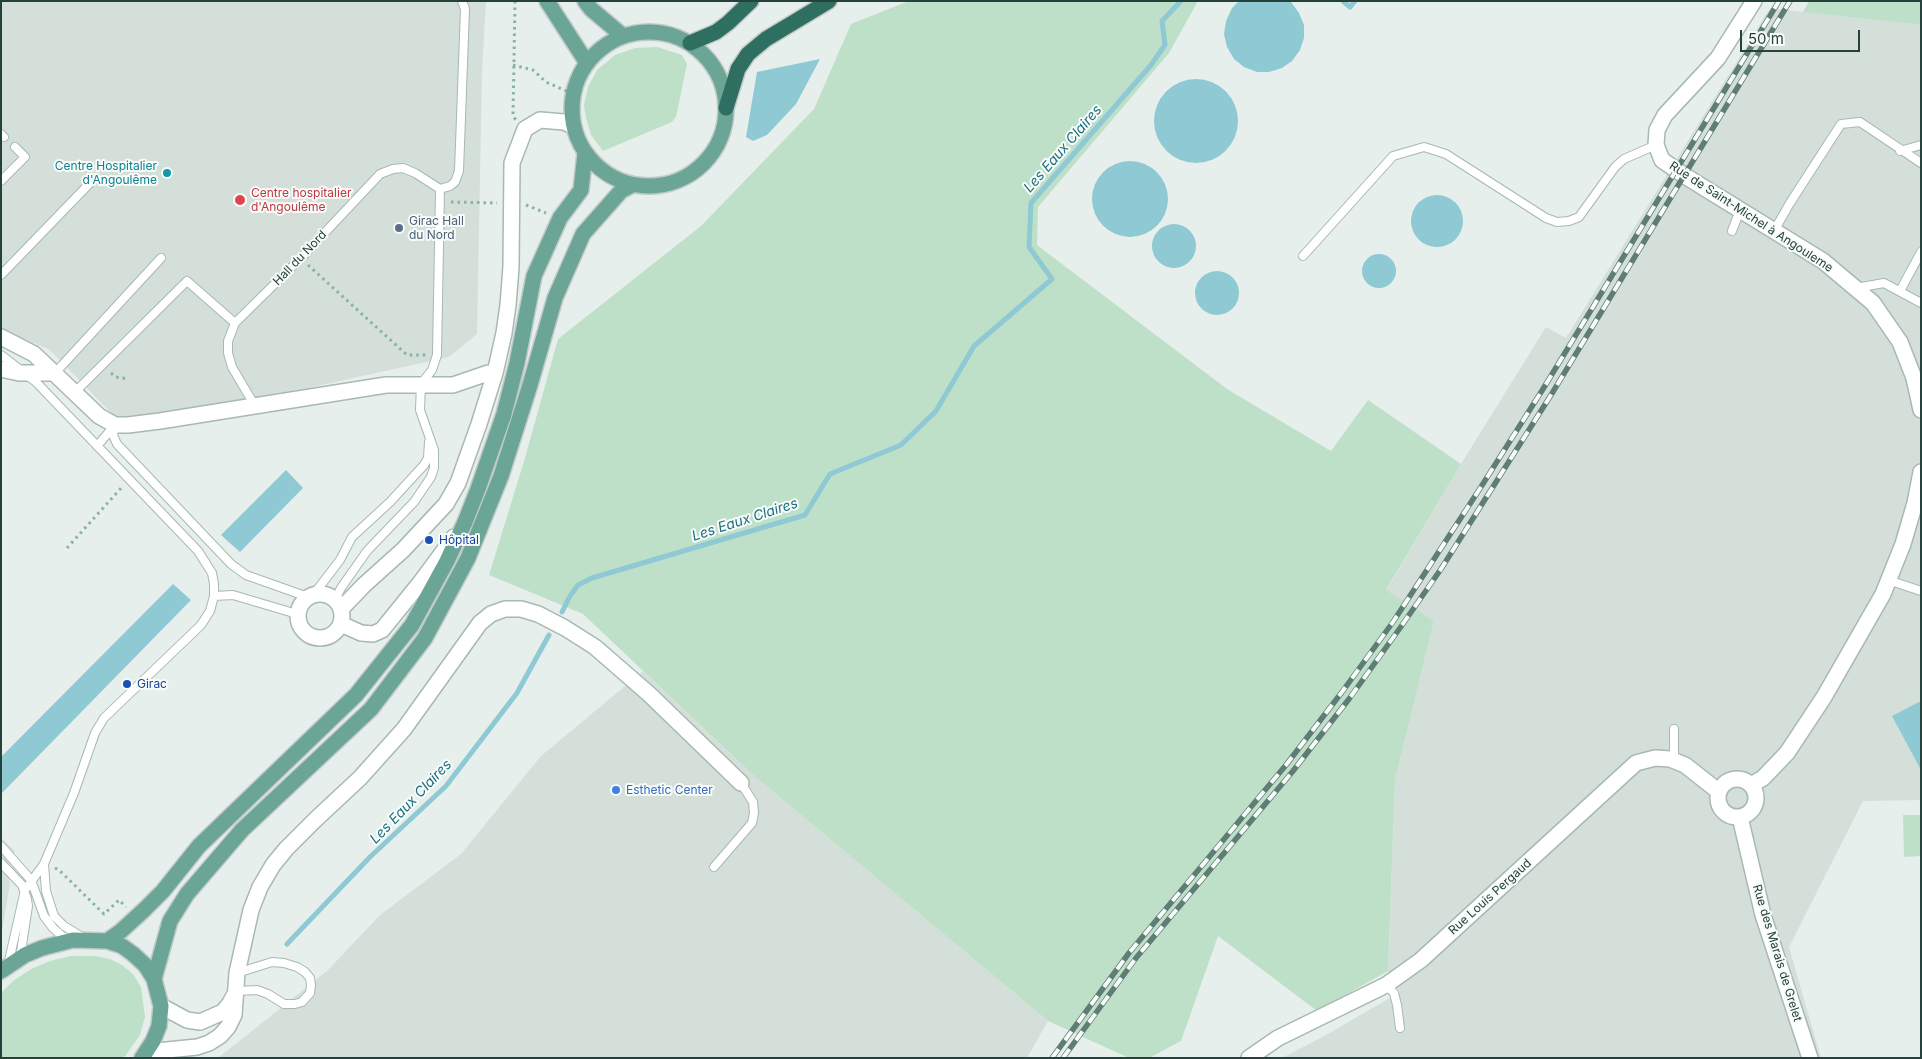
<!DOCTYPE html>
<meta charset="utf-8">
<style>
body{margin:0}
#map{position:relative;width:1922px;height:1059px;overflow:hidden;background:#e6efeb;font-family:Inter,sans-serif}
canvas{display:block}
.frame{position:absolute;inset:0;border:2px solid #24423a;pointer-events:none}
.scale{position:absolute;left:1740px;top:30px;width:120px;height:22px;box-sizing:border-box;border:2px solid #24423a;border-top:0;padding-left:6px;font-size:15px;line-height:18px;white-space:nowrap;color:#24423a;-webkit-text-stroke:4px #f7fbf9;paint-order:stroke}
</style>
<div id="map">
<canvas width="1922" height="1059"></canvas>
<div class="frame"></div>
<div class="scale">50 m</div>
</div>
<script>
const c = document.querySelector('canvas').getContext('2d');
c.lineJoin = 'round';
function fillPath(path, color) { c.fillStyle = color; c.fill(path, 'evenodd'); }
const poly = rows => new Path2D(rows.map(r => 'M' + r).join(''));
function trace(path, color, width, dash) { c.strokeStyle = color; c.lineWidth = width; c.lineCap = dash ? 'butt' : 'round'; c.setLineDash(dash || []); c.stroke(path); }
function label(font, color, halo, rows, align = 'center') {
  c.font = font + ' Inter,sans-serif'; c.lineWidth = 4; c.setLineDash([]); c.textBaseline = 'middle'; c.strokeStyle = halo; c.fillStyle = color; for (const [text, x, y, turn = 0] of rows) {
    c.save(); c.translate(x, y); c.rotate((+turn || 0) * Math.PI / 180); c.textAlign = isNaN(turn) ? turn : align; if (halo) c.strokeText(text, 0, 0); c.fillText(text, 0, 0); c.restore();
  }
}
const built = poly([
 [1,1,486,1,482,71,477,334,449,357,308,388,126,419,112,414,50,350,1,329],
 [1770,8,1921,25,1921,800,1863,801,1789,947,1821,1058,1282,1058,1326,1035,1400,992,1388,971,1395,781,1434,621,1386,591,1461,464,1546,327,1566,338],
 [643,671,752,774,1048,1021,1027,1058,218,1058,327,971,380,915,461,854,541,756],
 [1,838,15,851,6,872,10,883,1,937]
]);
const green = poly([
 [909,1,1198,1,1169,53,1038,207,1037,245,1227,389,1331,451,1368,400,1461,464,1386,590,1434,621,1395,781,1388,971,1317,1011,1218,936,1181,1041,1149,1058,1129,1058,1048,1021,752,774,583,614,489,575,525,458,558,339,701,226,814,109,851,24],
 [1809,1,1921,1,1921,25,1803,12],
 [657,47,682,55,687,64,676,117,672,122,603,151,591,135,586,118,584,105,588,87,597,70,615,55,635,48],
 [1921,815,1921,856,1904,857,1903,815],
 [71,956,96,956,110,959,122,965,133,974,141,987,145,1017,140,1035,126,1055,123,1058,1,1058,1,993,13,981,31,969,50,961]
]);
const water = poly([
 [1239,1,1291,2,1299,13,1304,25,1304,38,1300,50,1292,61,1282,68,1269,72,1257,72,1244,67,1234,59,1227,47,1224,34,1226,21,1232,8],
 [820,59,796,104,767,135,753,141,746,137,757,72],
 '1154 121a42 42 0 1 1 84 0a42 42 0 1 1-84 0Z',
 '1092 199a38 38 0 1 1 76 0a38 38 0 1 1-76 0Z',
 '1411 221a26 26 0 1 1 52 0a26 26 0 1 1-52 0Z',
 '1152 246a22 22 0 1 1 44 0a22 22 0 1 1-44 0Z',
 '1362 271a17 17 0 1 1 34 0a17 17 0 1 1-34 0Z',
 '1195 293a22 22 0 1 1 44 0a22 22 0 1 1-44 0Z',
 [286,470,303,488,240,552,221,535],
 [173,584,191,600,1,794,1,757],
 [1921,701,1921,770,1892,716]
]);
const stream = poly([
 [1343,1,1350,7,1355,1],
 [562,612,570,596,578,585,592,578,805,515,830,474,901,445,936,411,974,346,1052,279,1029,247,1031,203,1151,65,1165,45,1162,21,1181,1],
 [287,944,370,857,446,786,517,693,549,635]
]);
const path = poly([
 [515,1,513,116,516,120],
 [513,65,533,70,546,82,573,94],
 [451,202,497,203],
 [526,205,546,213],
 [308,265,407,355,427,355],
 [111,373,116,377,128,379],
 [67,548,123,486],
 [55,868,59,870,104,914,119,900,126,907]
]);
const lane = poly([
 [1,134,4,137],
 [1900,151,1921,145],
 [1,181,25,157,15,147],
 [440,189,450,186,455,182,459,171,465,9,462,1],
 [1732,231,1740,210],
 [1774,231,1790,203,1841,124,1860,122,1921,163],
 [1303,256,1393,156,1424,147,1446,154,1546,218,1557,222,1569,221,1579,217,1615,167,1624,159,1656,145],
 [1,275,91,182],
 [1856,288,1884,283,1921,303],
 [1900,291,1921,252],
 [1,355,36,382,198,551,212,573,214,584,214,596,210,611,201,625,104,718,95,733,74,793,44,864,25,890,8,965],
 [55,373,161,258],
 [75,392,187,281,235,323],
 [255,406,232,367,228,353,228,341,235,323,301,258,380,174,393,169,403,168,415,173,440,189],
 [115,425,113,435,117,444,231,564,246,575,308,597],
 [97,446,115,425],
 [1888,580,1921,591],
 [314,594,340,560,352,537,390,502,424,465,428,458,429,442],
 [214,596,233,595,297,614],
 [335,600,341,588,367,551,414,502,431,477,434,468,434,450,420,410,421,384,432,370,437,355,440,189],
 [1674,729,1674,761],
 [1,846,31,880,44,916,53,928,62,936,69,939],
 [1,863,22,885,27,899,28,906,20,958],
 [44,864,46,891,54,916,64,926,82,937],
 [714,867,752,823,754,813,753,802,741,783],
 [1386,985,1394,993,1397,1005,1400,1028],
 [237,991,257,990,268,994,284,1004,295,1004,302,1002,310,993,311,985,310,978,305,972,297,967,284,963,272,962,237,973]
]);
const street = poly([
 [1754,1,1718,58,1665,115,1657,130,1656,145,1662,160,1685,176,1823,261,1873,303,1900,342,1914,378,1921,410],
 [1,337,34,354,99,416,115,425,128,425,160,421,386,385,453,385,488,373,495,373],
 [1,369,19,373,55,373],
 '298 616a22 22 0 1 1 44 0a22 22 0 1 1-44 0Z',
 [341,609,364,585,403,550,446,504,458,483,479,424,495,373,504,333,508,305,511,267,512,163,525,129,540,120,564,122,573,126],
 [341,624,361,633,373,634,382,630,420,583,454,537],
 '1718 798a19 19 0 1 1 38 0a19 19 0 1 1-38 0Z',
 [1751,785,1763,778,1787,753,1824,697,1883,594,1903,544,1915,503,1921,472],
 [1740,817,1763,915,1810,1058],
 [161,1006,187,1020,200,1022,223,1012,230,1003,235,994],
 [147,1052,197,1047,209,1043,220,1036,228,1027,234,1015,237,973,251,910,260,887,273,865,286,849,315,820,360,778,404,729,480,623,491,614,505,609,521,609,538,614,565,628,595,647,649,694,741,783],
 [1249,1058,1278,1038,1386,985,1421,960,1636,763,1655,758,1670,759,1685,765,1718,791]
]);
const primary = poly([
 [547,1,587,63],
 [585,1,591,9,623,36],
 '572 109a77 77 0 1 1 154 0a77 77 0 1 1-154 0Z',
 [107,941,121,931,144,910,163,891,199,846,356,695,412,625,447,561,465,522,478,489,504,414,517,363,534,276,560,218,581,190,585,153],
 [1,971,25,955,42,948,73,940,107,941,122,946,133,954,145,965,154,979,161,1006,159,1026,153,1041,142,1058],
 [154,979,170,921,187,894,242,830,371,709,425,638,468,558,501,476,530,385,555,298,583,234,621,191,632,185]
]);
const highway = poly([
 [690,43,716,32,728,23,751,1],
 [726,108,738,69,748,54,766,39,829,1]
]);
const rail = poly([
 [1052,1058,1129,953,1286,765,1342,692,1393,622,1479,490,1543,389,1779,1],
 [1063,1058,1136,958,1293,771,1349,699,1400,628,1441,569,1551,395,1790,1]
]);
const markers = [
 [167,173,5,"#0f9aa8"],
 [240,200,6,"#e0444e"],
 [399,228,5,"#5c6f8a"],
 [429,540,5,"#1a4fb4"],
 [127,684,5,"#1a4fb4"],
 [616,790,5,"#3f7fe0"]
];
const cultureNames = [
 ["Centre Hospitalier",157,166],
 ["d'Angoulême",157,180]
];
const healthNames = [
 ["Centre hospitalier",251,193],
 ["d'Angoulême",251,207]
];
const streetNames = [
 ["Rue de Saint-Michel à Angouleme",1751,217,33],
 ["Hall du Nord",300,258,-46],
 ["Rue Louis Pergaud",1490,897,-42],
 ["Rue des Marais de Grelet",1777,953,73]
];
const serviceNames = [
 ["Girac Hall",409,221],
 ["du Nord",409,235]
];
const transitNames = [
 ["Hôpital",439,540],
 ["Girac",137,684]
];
const shopNames = [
 ["Esthetic Center",626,790]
];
const waterNames = [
 ["Les Eaux Claires",1063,149,-49],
 ["Les Eaux Claires",745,520,-18],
 ["Les Eaux Claires",411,802,-46]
];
fillPath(built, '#d4dfda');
fillPath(green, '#bfe0c8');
fillPath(water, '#8ec9d4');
trace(stream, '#8ec9d4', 5);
trace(lane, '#a8b8b2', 10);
trace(street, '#a8b8b2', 18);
trace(primary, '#c2cac8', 18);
trace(highway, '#c2cac8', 18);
trace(path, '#86b3a5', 3, [2.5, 4]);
trace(lane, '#fff', 8);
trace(street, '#fff', 15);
trace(primary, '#6aa596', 15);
trace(highway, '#2f6f62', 15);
trace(rail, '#5f7d75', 5.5);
trace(rail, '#f7fbf9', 4, [11]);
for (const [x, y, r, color] of markers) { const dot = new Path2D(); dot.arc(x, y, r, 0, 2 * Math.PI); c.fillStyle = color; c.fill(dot); trace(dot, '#f7fbf9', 2); }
label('12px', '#0d838f', '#f7fbf9', cultureNames, 'right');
label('12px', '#be3a42', '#f7fbf9', healthNames, 'left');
label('12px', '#24423a', '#f7fbf9', streetNames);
label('12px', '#4e5e75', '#f7fbf9', serviceNames, 'left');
label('12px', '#164399', '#f7fbf9', transitNames, 'left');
label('12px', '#366cbe', '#f7fbf9', shopNames, 'left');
label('italic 14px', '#1c6f80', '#f7fbf9', waterNames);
</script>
